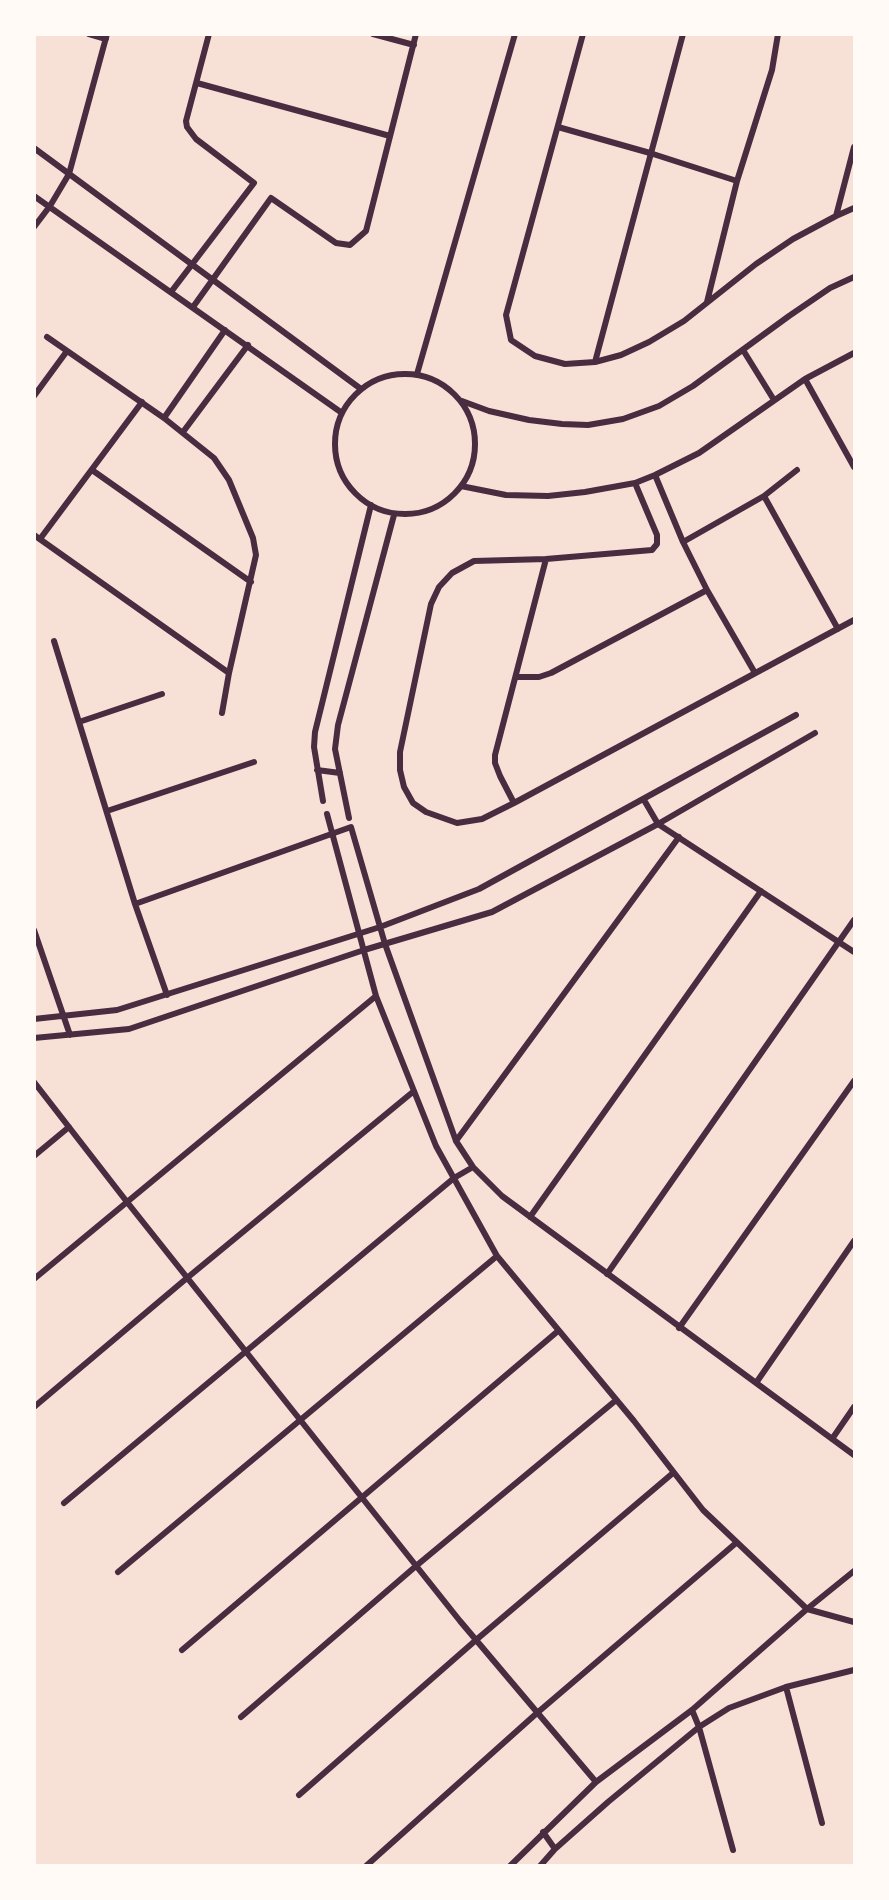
<!DOCTYPE html>
<style>
body{margin:0}
#map{position:relative;width:889px;height:1900px;overflow:hidden;background:#f7e1d7;font-family:Karla,sans-serif}
canvas{display:block}
.frame{position:absolute;inset:0;border:36px solid #fffaf5;pointer-events:none}
</style>
<div id="map">
<canvas width="889" height="1900"></canvas>
<div class="frame"></div>
</div>
<script>
const c = document.querySelector('canvas').getContext('2d');
c.lineJoin = 'round';
const poly = rows => new Path2D(rows.map(r => 'M' + r).join(''));
function trace(path, color, width, dash) { c.strokeStyle = color; c.lineWidth = width; c.lineCap = dash ? 'butt' : 'round'; c.setLineDash(dash || []); c.stroke(path); }
const minor = poly([
 [89,34,106,39],
 [373,34,414,45],
 [583,34,506,315,511,340,535,356,565,364,595,362,621,355,649,342,684,321,756,264,793,239,836,216,854,208],
 [197,83,390,136],
 [558,127,650,153,737,181],
 [34,148,361,389],
 [34,196,342,413],
 [836,216,854,147],
 [34,227,50,206,69,174,107,34],
 [171,292,254,183,196,139,187,127,186,121,209,34],
 [707,302,737,181,772,70,778,34],
 [193,307,271,198,336,243,350,245,366,231,416,34],
 [743,350,774,400],
 [595,362,683,34],
 '335 444a70 70 0 1 1 140 0a70 70 0 1 1-140 0Z',
 [417,374,515,34],
 [805,379,854,467],
 [34,396,67,351],
 [462,401,489,411,529,420,562,424,588,425,623,419,659,406,693,386,789,316,830,288,854,277],
 [164,418,225,330],
 [183,432,248,345],
 [92,470,251,582],
 [655,475,683,542,707,590,755,673],
 [635,483,657,535,657,544,652,550,546,559,474,561,452,573,439,587,431,604,400,752,400,770,404,787,413,803,426,812,457,823,482,819,514,803,854,620],
 [461,486,506,495,548,496,585,492,635,483,655,475,699,453,805,379,854,353],
 [764,496,838,629],
 [34,535,229,673,256,555,253,538,229,480,214,458,164,418,47,337],
 [40,539,142,402],
 [683,542,764,496,797,470],
 [54,641,135,904,167,995],
 [517,677,539,677,551,673,707,590],
 [222,713,229,673],
 [79,722,162,694],
 [317,770,340,773],
 [644,800,658,824,854,952],
 [323,801,314,747,315,732,371,505],
 [514,803,500,776,495,763,495,755,546,559],
 [107,811,254,762],
 [327,814,376,996,436,1146,497,1256,634,1421,703,1510,807,1609,854,1622],
 [349,818,335,749,338,725,394,515],
 [135,904,351,827,385,944,456,1141,473,1167,502,1196,521,1210,854,1455],
 [34,930,70,1035],
 [34,1019,117,1010,380,927,479,889,796,715],
 [34,1038,129,1029,364,950,492,912,658,824,815,733],
 [34,1082,127,1202,460,1621,596,1782],
 [456,1141,679,837],
 [34,1156,69,1127],
 [530,1217,761,891],
 [607,1274,854,920],
 [34,1279,376,996],
 [679,1328,854,1081],
 [756,1383,854,1241],
 [34,1407,187,1278,414,1091],
 [832,1439,854,1407],
 [64,1503,454,1178,473,1167],
 [118,1572,497,1256],
 [182,1650,558,1331],
 [786,1687,822,1823],
 [692,1710,699,1727,733,1850],
 [241,1717,416,1566,615,1401],
 [299,1795,476,1640,673,1473],
 [543,1832,555,1849],
 [366,1866,537,1713,736,1543],
 [510,1866,596,1782,692,1710,807,1609,854,1571],
 [540,1866,555,1849,608,1802,699,1727,729,1708,786,1687,854,1670]
]);
trace(minor, '#4a2c40', 6);
</script>
